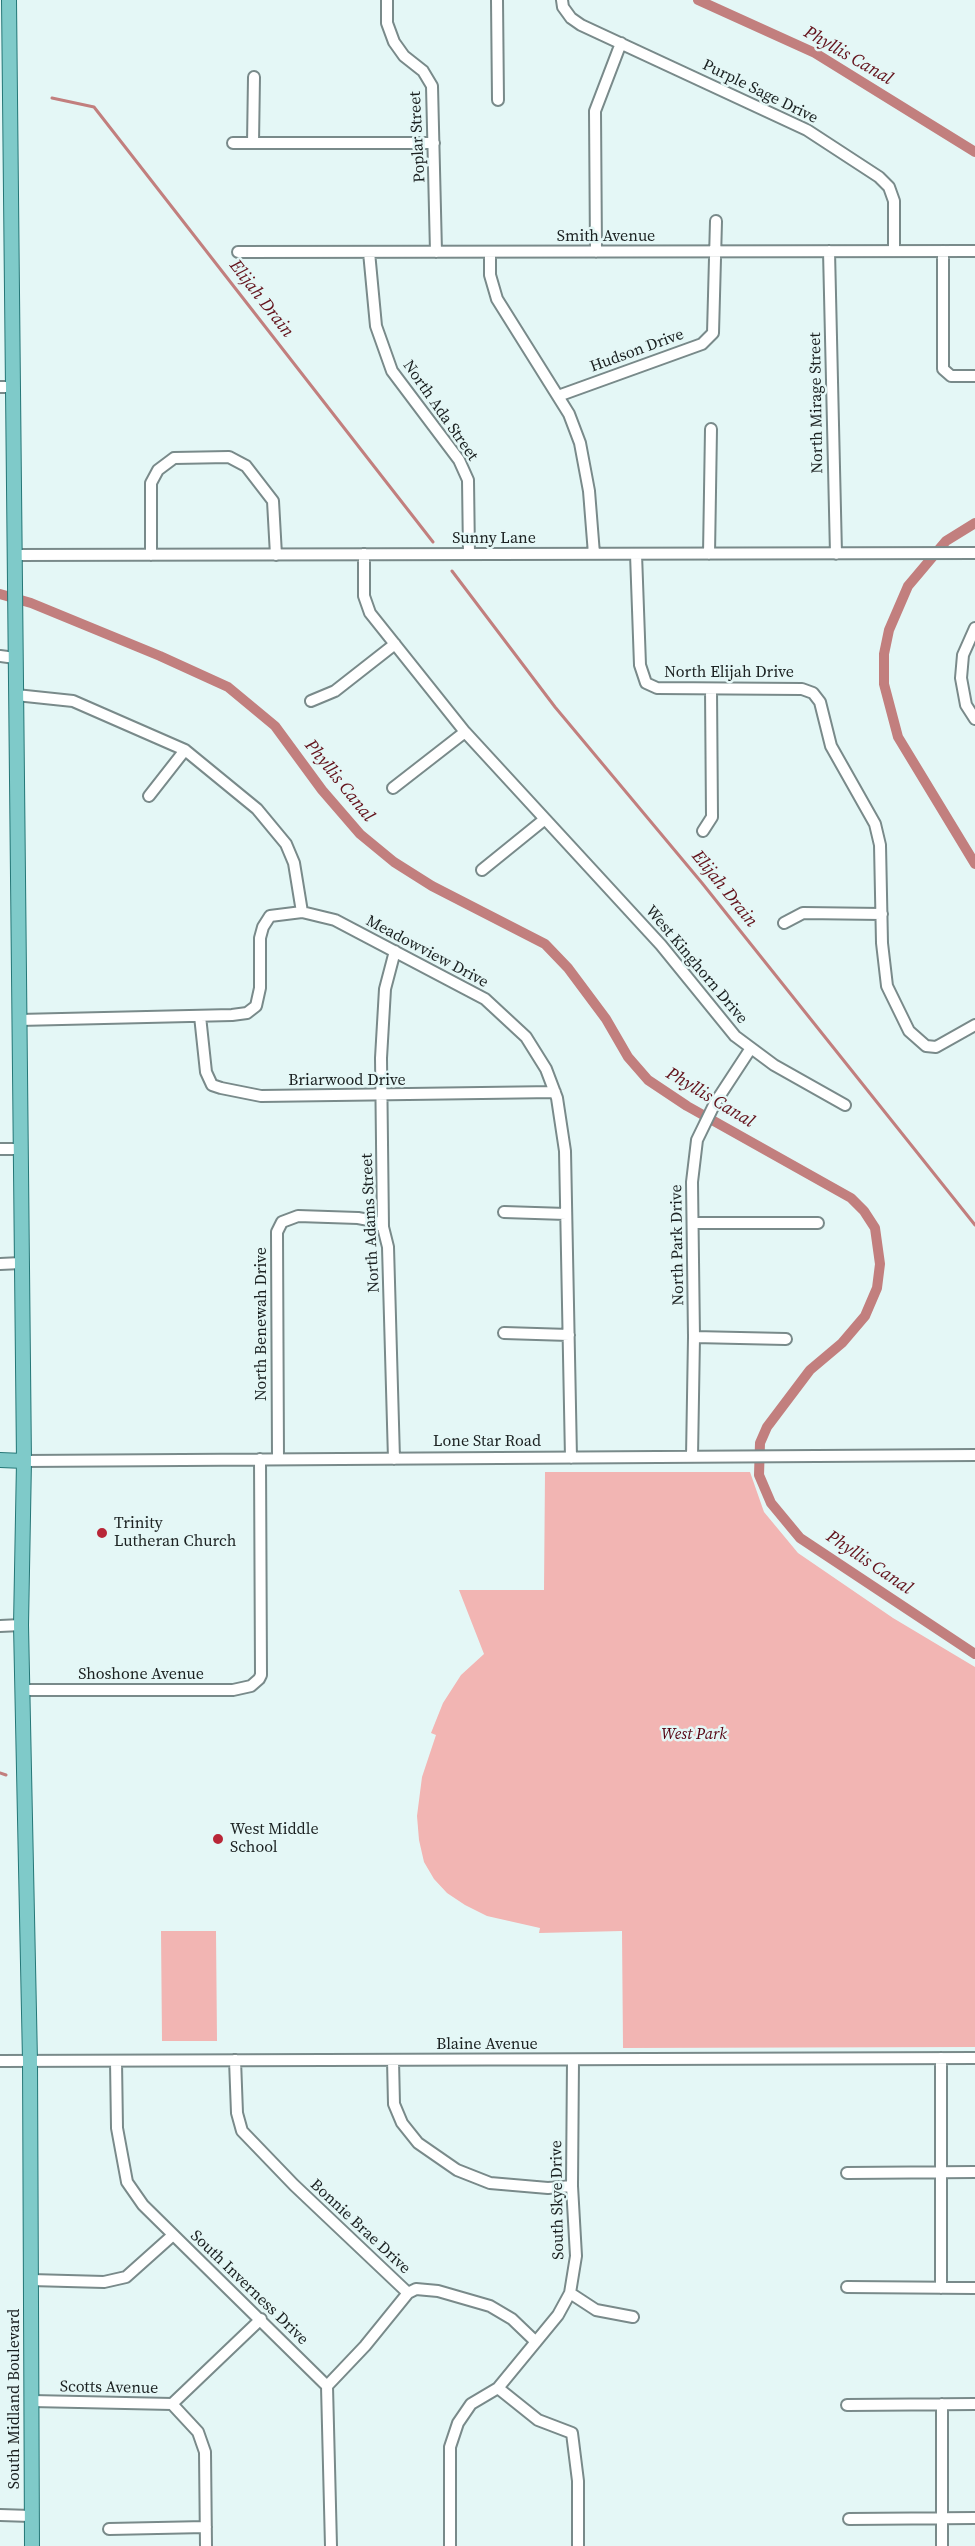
<!DOCTYPE html>
<style>
body{margin:0}
canvas{display:block;background:#e4f7f6}
</style>
<canvas width="975" height="2546"></canvas>
<script>
const c = document.querySelector('canvas').getContext('2d');
c.lineJoin = 'round';
function fillPath(path, color) { c.fillStyle = color; c.fill(path, 'evenodd'); }
const poly = rows => new Path2D(rows.map(r => 'M' + r).join(''));
function trace(path, color, width, dash) { c.strokeStyle = color; c.lineWidth = width; c.lineCap = dash ? 'butt' : 'round'; c.setLineDash(dash || []); c.stroke(path); }
function label(font, color, halo, rows, align = 'center') {
  c.font = font + ' "Source Serif 4",serif'; c.lineWidth = 5; c.setLineDash([]); c.textBaseline = 'middle'; c.strokeStyle = halo; c.fillStyle = color; for (const [text, x, y, turn = 0] of rows) {
    c.save(); c.translate(x, y); c.rotate((+turn || 0) * Math.PI / 180); c.textAlign = isNaN(turn) ? turn : align; if (halo) c.strokeText(text, 0, 0); c.fillText(text, 0, 0); c.restore();
  }
}
const green = poly([
 [545,1472,750,1472,764,1512,798,1553,893,1618,975,1667,975,2047,623,2048,622,1931,539,1933,540,1928,487,1916,465,1905,447,1893,434,1879,424,1862,419,1840,417,1816,422,1777,436,1735,431,1733,443,1703,461,1675,484,1654,459,1590,544,1590],
 [161,1931,216,1931,217,2041,162,2041]
]);
const stream = poly([
 [52,98,94,107,433,542],
 [452,571,555,707,702,883,975,1225],
 [0,1773,6,1775]
]);
const canal = poly([
 [698,0,815,53,975,152],
 [975,523,946,541,908,586,889,630,884,654,884,684,898,737,975,864],
 [0,594,31,603,160,656,228,687,275,726,322,790,360,834,394,862,432,886,545,944,568,968,606,1019,628,1057,648,1080,687,1106,851,1198,864,1211,875,1228,880,1264,877,1288,865,1316,842,1343,810,1370,767,1427,760,1443,759,1475,771,1503,800,1538,975,1654]
]);
const minor = poly([
 [387,0,387,23,394,42,404,56,423,71,432,86,436,252],
 [497,0,498,100],
 [562,0,563,7,571,18,581,25,807,130,879,177,889,187,894,201,894,250],
 [233,143,434,143],
 [253,143,254,77],
 [829,251,836,554],
 [943,251,943,369,951,376,975,376],
 [238,252,975,251],
 [369,252,376,326,392,371,459,460,468,480,469,554],
 [490,252,490,275,497,299,569,414,580,443,589,491,594,554],
 [596,252,595,111,621,43],
 [0,387,13,387],
 [558,396,702,344,713,333,716,221],
 [364,554,364,596,370,613,465,732,661,945,735,1036,774,1065,845,1105],
 [636,554,640,665,646,683,657,688,802,689,813,693,820,702,831,746,875,824,880,845,882,943,887,986,909,1031,926,1046,936,1047,975,1025],
 [709,554,711,429],
 [14,555,975,553],
 [151,555,151,483,158,470,174,458,229,457,246,466,273,501,276,555],
 [975,628,963,655,961,678,966,705,975,719],
 [0,656,15,658],
 [16,695,73,701,185,750,257,809,286,844,294,863,302,912],
 [311,701,335,691,395,644],
 [393,788,465,732],
 [149,796,185,750],
 [703,831,712,817,711,689],
 [482,870,545,819],
 [784,923,803,913,882,914],
 [200,1016,206,1072,212,1085,221,1088,261,1096,555,1092],
 [19,1020,232,1015,247,1013,256,1006,260,988,260,938,263,927,270,916,302,912,335,920,485,999,526,1037,546,1069,557,1098,565,1151,571,1458],
 [0,1149,20,1149],
 [504,1212,566,1214],
 [693,1223,818,1223],
 [0,1264,21,1263],
 [504,1333,569,1335],
 [694,1337,786,1339],
 [692,1457,694,1337,692,1182,697,1140,715,1103,751,1048],
 [278,1459,277,1232,282,1222,298,1216,358,1218,374,1221,383,1227],
 [394,1459,388,1247,383,1227,381,1058,385,989,395,951],
 [24,1461,975,1455],
 [0,1626,21,1625],
 [24,1690,233,1690,251,1686,259,1679,261,1675,260,1459],
 [941,2058,941,2288],
 [235,2060,237,2113,242,2131,294,2185,408,2293,416,2289,438,2291,490,2306,512,2319,536,2342],
 [393,2060,394,2104,402,2123,418,2143,457,2170,490,2183,548,2188,572,2186],
 [0,2061,975,2058],
 [116,2061,117,2128,127,2182,143,2205,327,2386,331,2546],
 [847,2173,975,2172],
 [31,2280,104,2282,126,2277,173,2235],
 [847,2287,975,2288],
 [570,2293,596,2310,633,2317],
 [327,2386,365,2346,408,2293],
 [498,2388,538,2420,572,2433,578,2481,578,2546],
 [32,2401,172,2404,261,2319],
 [172,2404,198,2432,205,2452,206,2546],
 [942,2404,942,2546],
 [847,2405,975,2404],
 [0,2515,31,2516],
 [849,2519,975,2518],
 [109,2529,206,2527],
 [450,2546,450,2447,458,2423,471,2404,498,2388,558,2315,570,2293,576,2256,572,2186,573,2060]
]);
const major = poly([
 [9,0,24,1461,21,1625,30,2061,32,2546],
 [0,1460,24,1461]
]);
const markers = [
 [102,1533,6,"#b82637"],
 [218,1839,6,"#b82637"]
];
const streetNames = [
 ["Purple Sage Drive",760,92,26],
 ["Poplar Street",418,137,-93],
 ["Smith Avenue",606,237],
 ["Hudson Drive",637,351,-20],
 ["North Mirage Street",817,403,-91],
 ["North Ada Street",440,411,55],
 ["Sunny Lane",494,539],
 ["North Elijah Drive",729,673],
 ["Meadowview Drive",427,952,28],
 ["West Kinghorn Drive",696,965,50],
 ["Briarwood Drive",347,1081],
 ["North Adams Street",371,1223,-93],
 ["North Park Drive",678,1245,-91],
 ["North Benewah Drive",262,1324,-90],
 ["Lone Star Road",487,1442],
 ["Shoshone Avenue",141,1675],
 ["Blaine Avenue",487,2045],
 ["South Skye Drive",558,2200,-91],
 ["Bonnie Brae Drive",360,2227,43],
 ["South Inverness Drive",249,2288,44],
 ["Scotts Avenue",109,2388,1],
 ["South Midland Boulevard",15,2399,-90]
];
const poiNames = [
 ["Trinity",114,1524],
 ["Lutheran Church",114,1542],
 ["West Middle",230,1830],
 ["School",230,1848]
];
const parkNames = [
 ["West Park",694,1735]
];
const waterNames = [
 ["Phyllis Canal",848,56,30],
 ["Elijah Drain",261,299,52],
 ["Phyllis Canal",339,781,51],
 ["Elijah Drain",724,889,51],
 ["Phyllis Canal",710,1098,31],
 ["Phyllis Canal",869,1563,34]
];
fillPath(green, '#f2b5b3');
trace(stream, '#c27f7e', 3);
trace(canal, '#c27f7e', 10);
trace(minor, '#798a8a', 14);
trace(major, '#257777', 16);
trace(minor, '#fff', 10);
trace(major, '#7fcac9', 14);
for (const [x, y, r, color] of markers) { const dot = new Path2D(); dot.arc(x, y, r, 0, 2 * Math.PI); c.fillStyle = color; c.fill(dot); trace(dot, '#e4f7f6', 2); }
label('16px', '#1b2121', '#e4f7f6', streetNames);
label('16px', '#1b2121', '#e4f7f6', poiNames, 'left');
label('italic 16px', '#54000f', '#e4f7f6', parkNames);
label('italic 18px', '#63121b', '#e4f7f6', waterNames);
</script>
